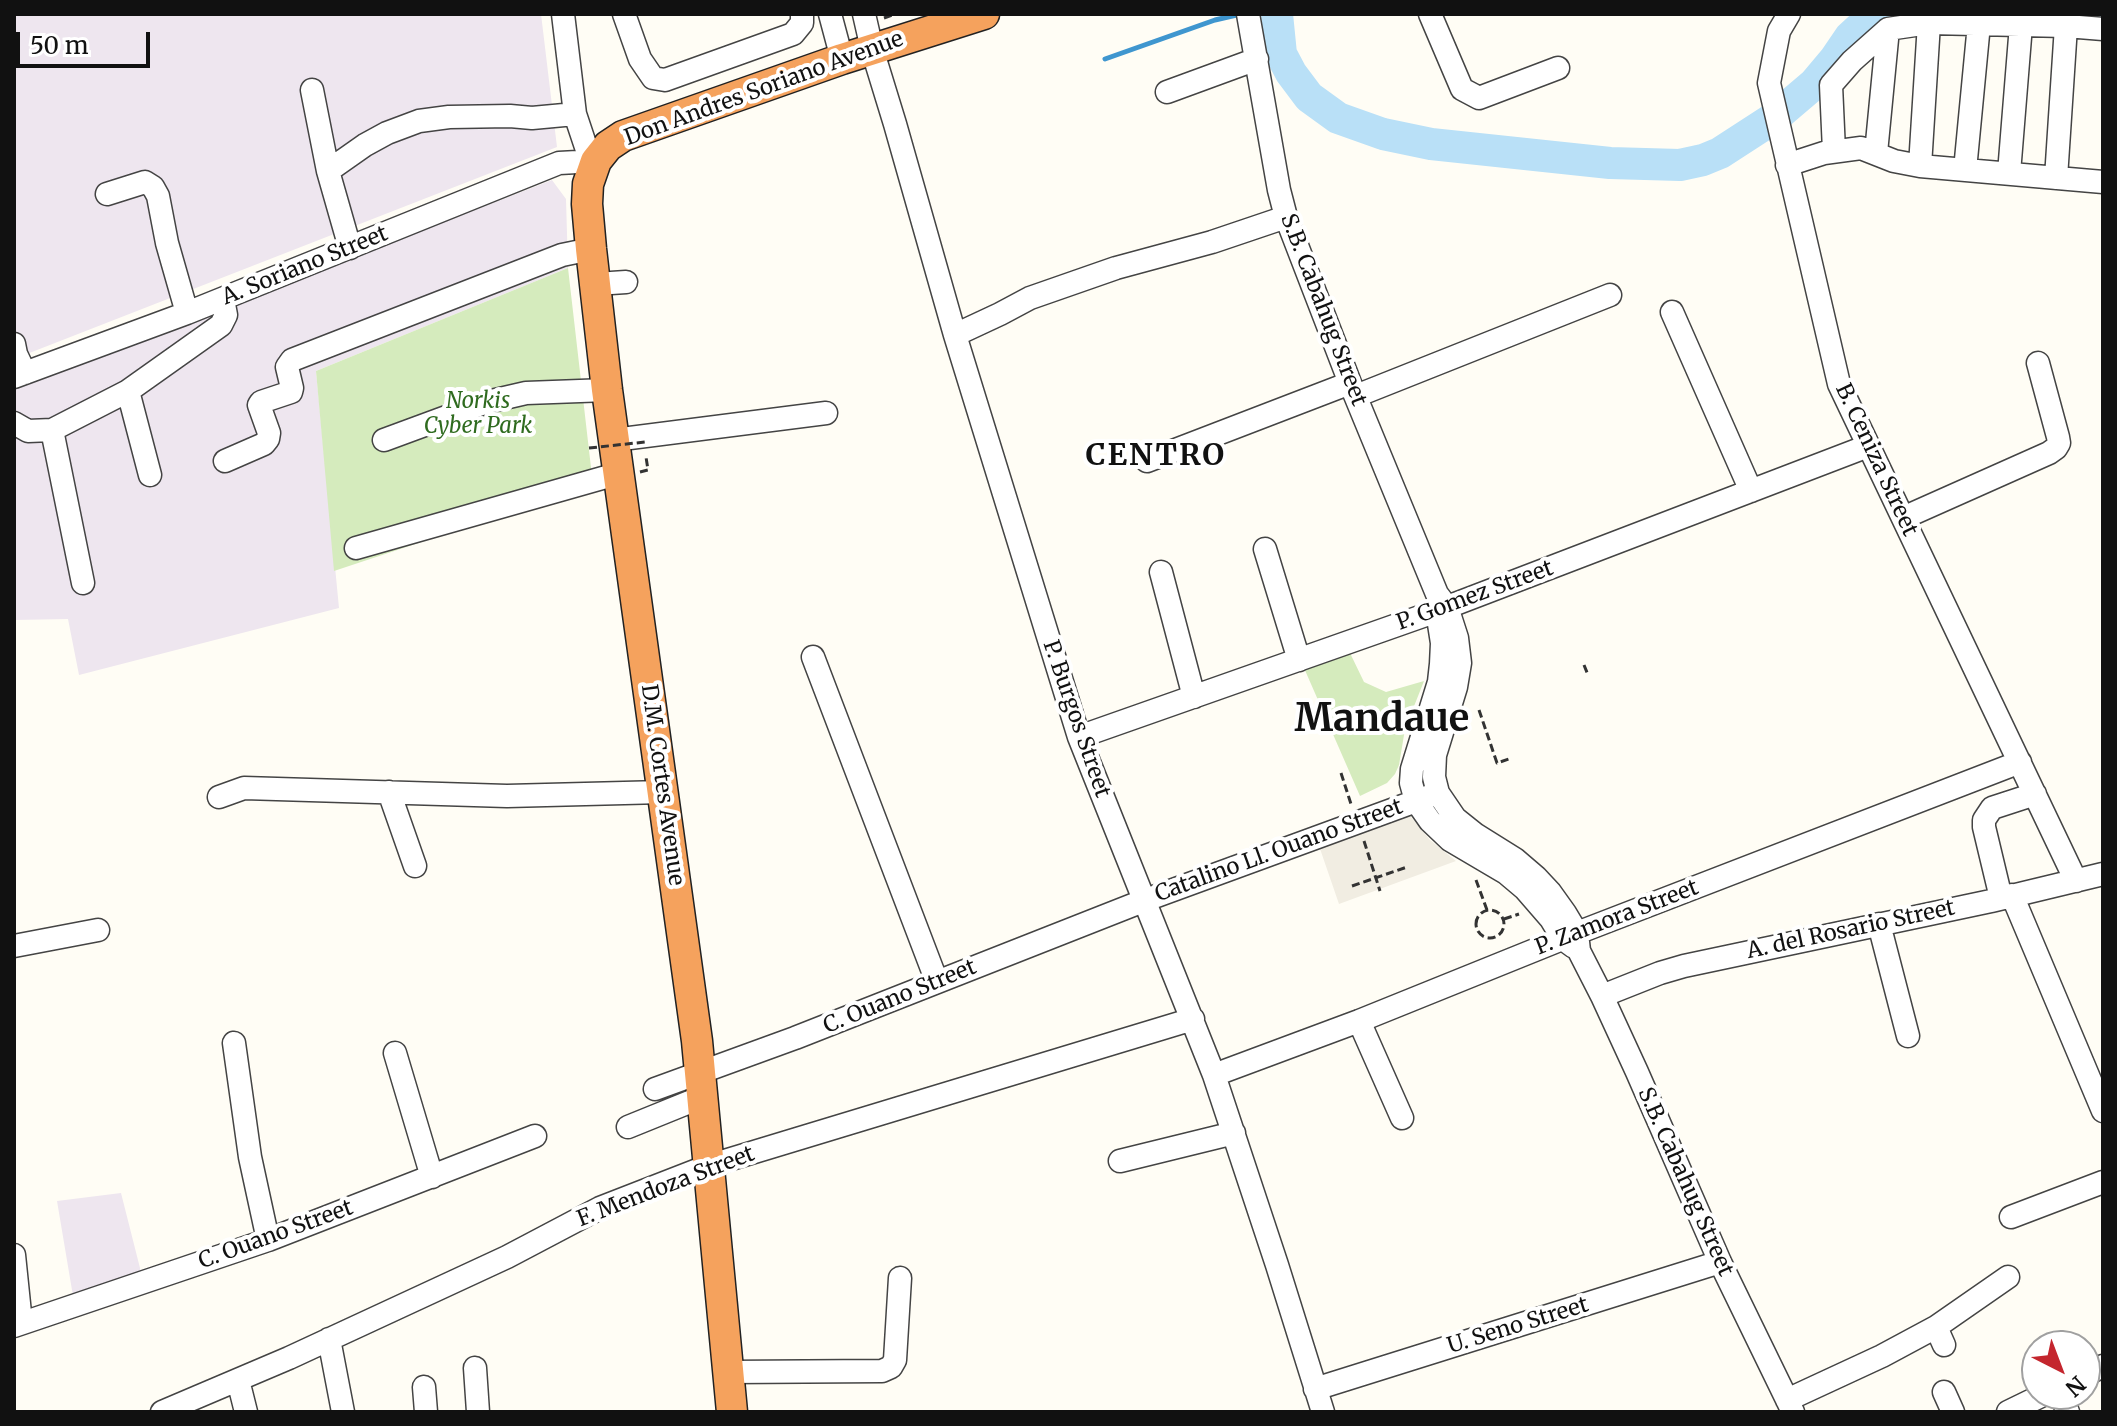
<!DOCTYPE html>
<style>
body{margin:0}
#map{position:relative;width:2117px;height:1426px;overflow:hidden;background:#fffdf5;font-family:Merriweather,serif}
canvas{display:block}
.frame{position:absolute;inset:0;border:16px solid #111;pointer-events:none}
.north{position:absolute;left:2021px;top:1330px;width:80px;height:80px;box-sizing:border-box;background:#fff;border:2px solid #a0a0a0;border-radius:50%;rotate:138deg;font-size:22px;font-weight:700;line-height:32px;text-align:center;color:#111}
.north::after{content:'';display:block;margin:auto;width:28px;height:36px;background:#c4262e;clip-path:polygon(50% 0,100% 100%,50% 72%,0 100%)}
.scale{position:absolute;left:16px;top:32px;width:134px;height:36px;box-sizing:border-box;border:4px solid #111;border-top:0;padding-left:10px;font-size:24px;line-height:28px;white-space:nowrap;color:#111;-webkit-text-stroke:6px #fff;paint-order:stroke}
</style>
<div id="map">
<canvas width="2117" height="1426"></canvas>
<div class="frame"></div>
<div class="north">N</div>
<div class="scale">50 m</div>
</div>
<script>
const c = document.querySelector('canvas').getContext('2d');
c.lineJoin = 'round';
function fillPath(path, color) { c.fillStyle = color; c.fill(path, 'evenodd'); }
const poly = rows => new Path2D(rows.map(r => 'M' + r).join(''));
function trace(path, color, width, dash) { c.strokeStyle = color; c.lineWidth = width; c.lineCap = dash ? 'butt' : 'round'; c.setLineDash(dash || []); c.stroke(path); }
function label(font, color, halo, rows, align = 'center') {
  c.font = font + ' Merriweather,serif'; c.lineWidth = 8; c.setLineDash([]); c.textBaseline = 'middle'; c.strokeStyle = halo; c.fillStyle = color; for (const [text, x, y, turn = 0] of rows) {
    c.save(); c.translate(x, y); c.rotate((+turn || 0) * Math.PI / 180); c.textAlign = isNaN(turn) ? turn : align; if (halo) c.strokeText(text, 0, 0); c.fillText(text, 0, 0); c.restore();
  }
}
const industrial = poly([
 [14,14,541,14,557,147,14,359],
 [552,180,566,199,568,268,316,371,339,608,79,675,68,619,14,620,14,389],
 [121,1193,141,1272,73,1296,57,1201]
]);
const green = poly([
 [568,268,593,485,334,571,316,371],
 [1350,653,1364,682,1386,692,1424,681,1405,729,1399,765,1395,774,1387,783,1360,796,1304,668]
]);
const plaza = poly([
 [1406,811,1430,840,1456,861,1339,904,1318,843]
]);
const stream = poly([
 [1105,59,1215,20,1241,14]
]);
const river = poly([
 [1277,14,1281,54,1291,73,1309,97,1338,118,1383,134,1431,144,1610,163,1680,165,1703,160,1720,153,1774,118,1814,84,1835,59,1850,37,1875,14],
 [2101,14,2103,14]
]);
const path = poly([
 [884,18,895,14],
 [640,472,648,470,646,457],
 [1584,665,1588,675],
 [1479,710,1497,763,1509,759],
 [1341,773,1351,804],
 [1364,841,1380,891],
 [1476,880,1487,910],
 [1352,886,1407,867],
 '1476 924a14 14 0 1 1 28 0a14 14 0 1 1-28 0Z',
 [1504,919,1519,914]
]);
const minor = poly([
 [563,14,575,114,586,147,596,161],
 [624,14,640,59,653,78,665,80,793,34,802,23,802,14],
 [830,14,842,59],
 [864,14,872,49,895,124,955,335,1079,737,1214,1075,1277,1265,1323,1412],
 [1248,14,1279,190,1286,217,1350,383,1437,594,1447,607,1457,638,1460,663,1456,687,1435,755,1434,777,1438,793,1455,818,1475,834,1515,859,1536,877,1550,892,1565,913,1577,933,1579,951,1602,996,1637,1072,1720,1262,1793,1412],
 [1430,14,1462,89,1479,98,1558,68],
 [1789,14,1779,31,1769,83,1839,384,2076,881],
 [312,90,328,171,350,248],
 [1167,92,1257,59],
 [1834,151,1831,85,1852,61,1888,29,1929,23,2066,26,2103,29],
 [1876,153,1888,29],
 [1787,165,1824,153,1861,148,1894,161,1920,166,2103,182],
 [1920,166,1929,23],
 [1965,170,1979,24],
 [328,171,365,145,387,133,419,121,449,117,510,116,532,118,575,114],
 [2009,173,2021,25],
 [2056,178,2066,26],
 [107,194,145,182,153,187,158,196,167,243,187,313],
 [596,284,626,282],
 [1672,312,1751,491],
 [955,335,1000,314,1030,298,1116,268,1212,242,1286,217],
 [14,344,16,354,25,373],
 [14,377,187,313,559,163,596,161],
 [128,391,221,325,226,315,223,299],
 [1356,396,1610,295],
 [14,423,28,431,52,430,128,391,150,475],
 [52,430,83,583],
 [384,440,487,402,526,393,607,390],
 [614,440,826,413],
 [225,461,264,444,268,439,269,433,259,405,261,402,291,392,292,388,287,367,292,360,562,255,591,249],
 [1147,461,1350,383],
 [1903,518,2049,453,2056,448,2059,443,2058,437,2038,363],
 [356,548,606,477,620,476],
 [1265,549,1299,660],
 [1161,572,1194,697],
 [1437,611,1442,643,1441,664,1439,682,1412,769,1411,783,1416,801,1430,821,1450,840,1506,873,1525,889,1551,919,1563,939,1574,947],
 [813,657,937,982],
 [1079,737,1437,611,1868,446],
 [389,792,415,866],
 [219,797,244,788,507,796,663,792],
 [2012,895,2103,1111],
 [2001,898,1984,827,1984,820,1992,808,2035,794],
 [1879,924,1908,1036],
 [14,946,98,930],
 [1602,996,1660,973,1684,966,1991,901,2103,874],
 [1359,1021,1402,1118],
 [234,1043,250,1157,268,1240],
 [395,1053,432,1177],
 [1214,1075,1359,1021,1577,933,2020,762],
 [655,1089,795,1038,1143,901,1438,793],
 [628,1127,702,1097],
 [1120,1161,1234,1133],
 [2011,1217,2103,1182],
 [14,1255,21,1323],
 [14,1326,268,1240,535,1136],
 [1936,1327,2008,1277],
 [329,1339,343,1412],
 [475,1368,478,1412],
 [729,1372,882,1371,891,1367,895,1360,900,1278],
 [2085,1375,2103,1366],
 [238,1380,246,1412],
 [424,1387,426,1412],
 [1315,1389,1720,1262],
 [1944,1392,1953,1412],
 [2060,1394,2068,1412],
 [1787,1400,1882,1356,1936,1327,1944,1345],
 [162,1412,289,1358,507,1257,600,1208,708,1166,1193,1019],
 [2008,1412,2045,1394]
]);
const highway = poly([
 [732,1412,697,1041,607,390,591,249,587,204,588,184,596,161,608,146,623,136,842,59,984,14]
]);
const pathBridge = poly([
 [589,448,645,442]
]);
const streetNames = [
 ["Don Andres Soriano Avenue",764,89,-20],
 ["A. Soriano Street",305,266,-22],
 ["S.B. Cabahug Street",1323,310,69],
 ["B. Ceniza Street",1876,460,65],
 ["P. Gomez Street",1475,596,-20],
 ["P. Burgos Street",1076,719,71],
 ["D.M. Cortes Avenue",662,785,82],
 ["Catalino Ll. Ouano Street",1279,851,-20],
 ["P. Zamora Street",1617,918,-21],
 ["A. del Rosario Street",1851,930,-12],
 ["C. Ouano Street",900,997,-22],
 ["S.B. Cabahug Street",1685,1182,66],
 ["F. Mendoza Street",666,1187,-21],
 ["C. Ouano Street",276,1235,-20],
 ["U. Seno Street",1518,1326,-17]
];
const parkNames = [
 ["Norkis",478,402],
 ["Cyber Park",478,427]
];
const districtNames = [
 ["CENTRO",1156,457]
];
const townNames = [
 ["Mandaue",1382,720]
];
fillPath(industrial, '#eee6ef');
fillPath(green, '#d5ebbd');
fillPath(plaza, '#f1ede2');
trace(stream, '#3f96cf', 5);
trace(river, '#b9e0f7', 32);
trace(minor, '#444', 25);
trace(highway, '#222', 33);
trace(path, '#333', 3, [8, 4]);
trace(minor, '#fff', 22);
trace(highway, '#f5a25d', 30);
trace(pathBridge, '#333', 3, [8, 4]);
label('22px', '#111', '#fff', streetNames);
label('italic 22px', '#2f6b1f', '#fff', parkNames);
c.letterSpacing = '2px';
label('bold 30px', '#111', '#fff', districtNames);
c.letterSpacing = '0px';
label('bold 38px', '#111', '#fff', townNames);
</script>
